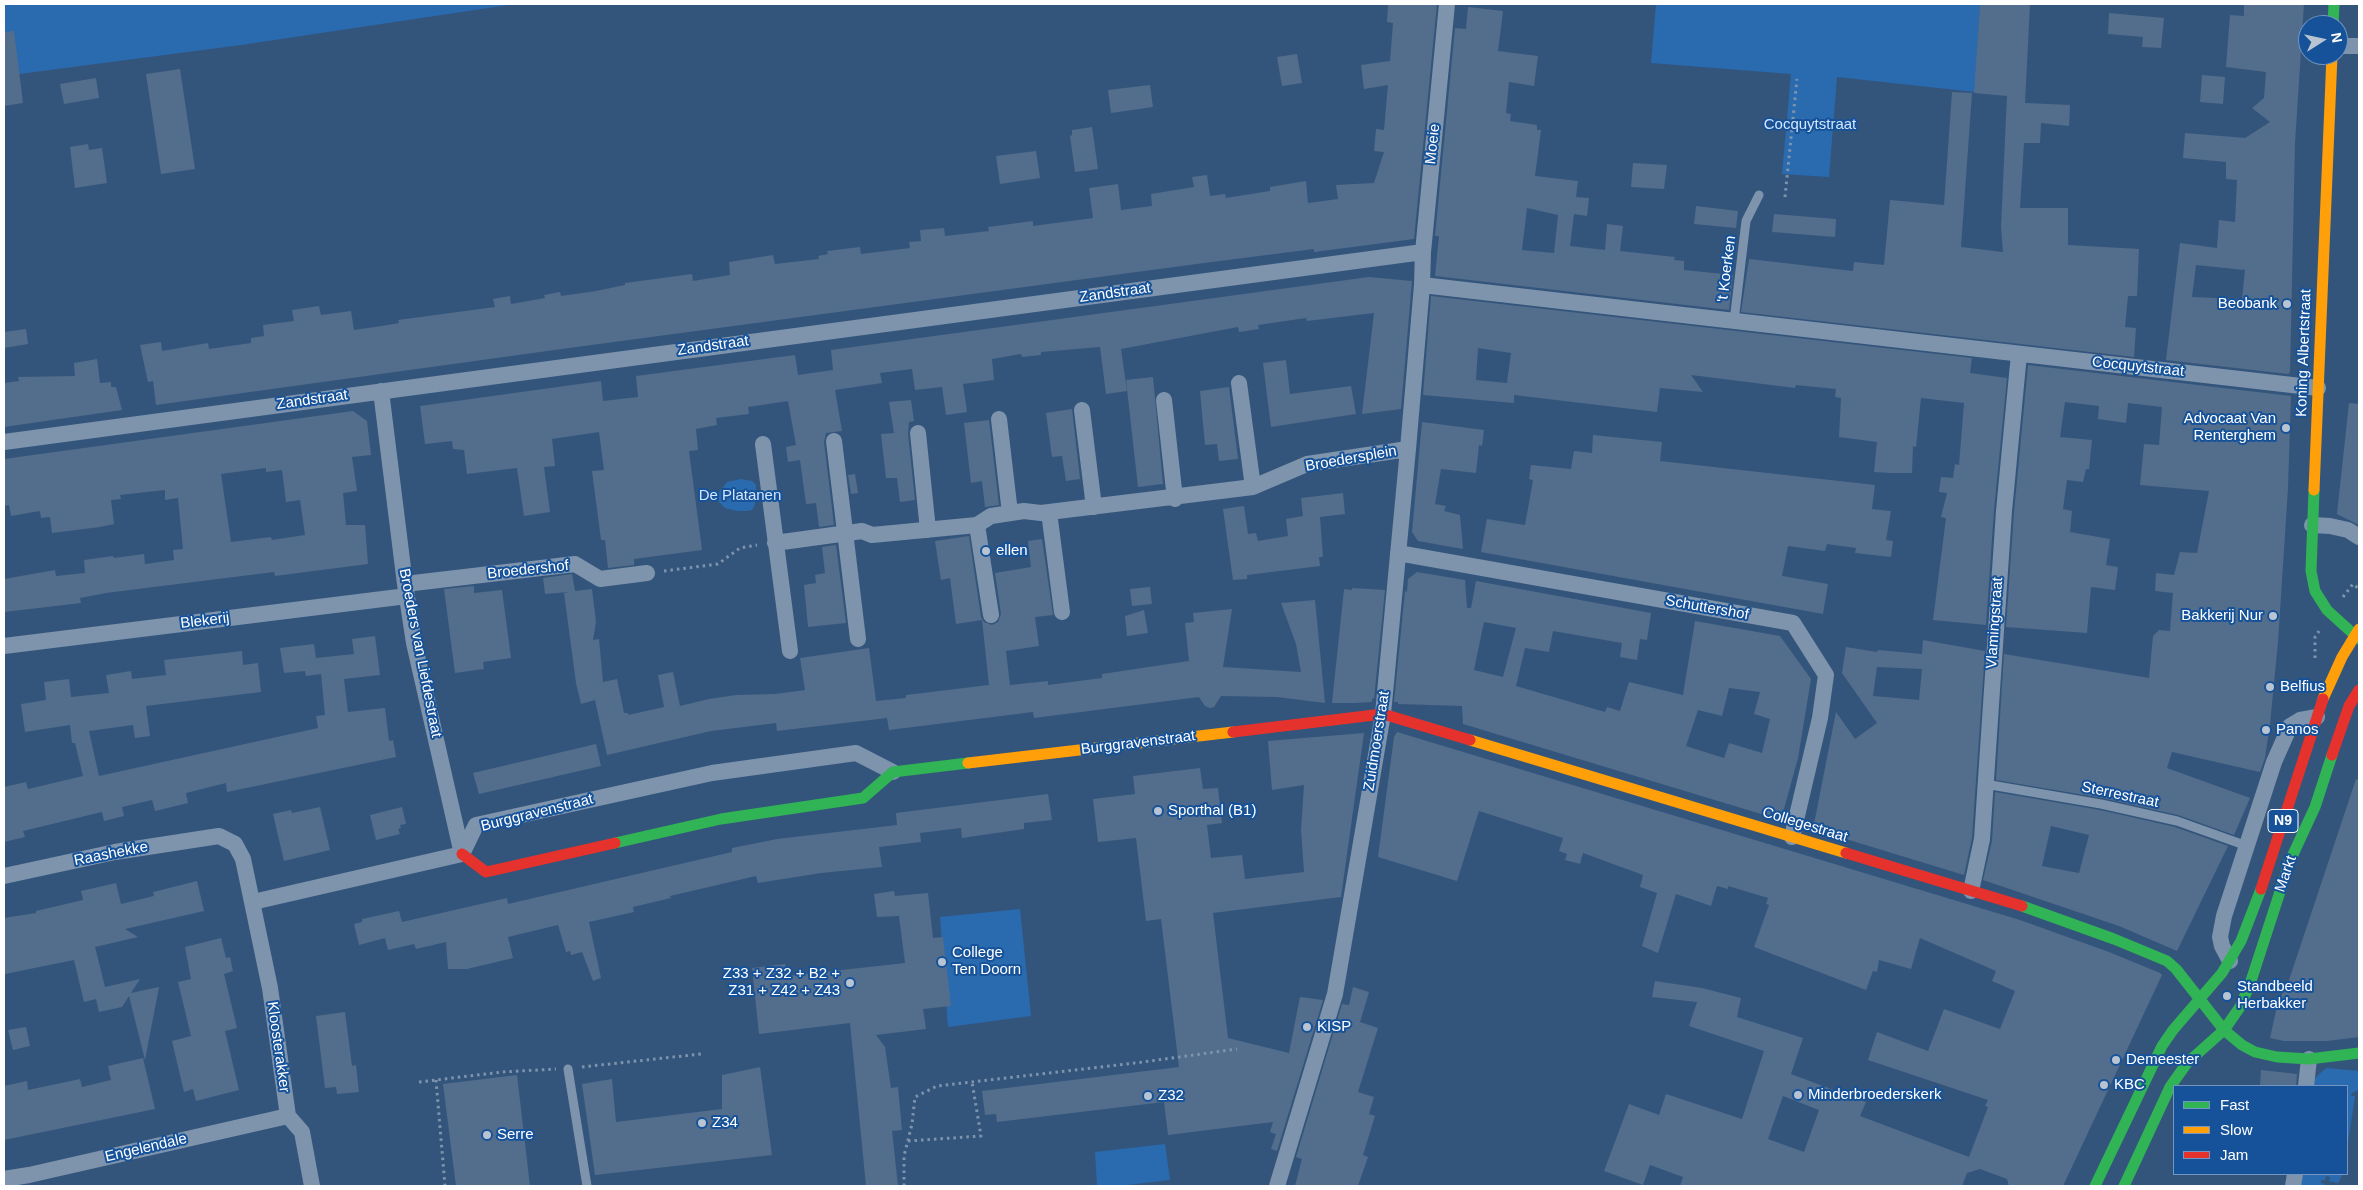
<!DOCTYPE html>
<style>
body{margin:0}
#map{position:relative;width:2363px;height:1190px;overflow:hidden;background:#34557b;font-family:Helvetica,sans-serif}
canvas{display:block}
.frame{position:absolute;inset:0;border:5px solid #fff;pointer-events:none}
.legend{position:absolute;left:2173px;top:1085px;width:175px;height:90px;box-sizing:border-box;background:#165299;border:1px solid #7397c2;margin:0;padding:6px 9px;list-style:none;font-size:15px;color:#fff}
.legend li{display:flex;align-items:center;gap:10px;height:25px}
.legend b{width:25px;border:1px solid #7397c2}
.north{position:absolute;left:2298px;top:15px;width:50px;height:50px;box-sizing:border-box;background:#165299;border:1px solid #7397c2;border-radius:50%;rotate:80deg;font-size:14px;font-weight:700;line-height:20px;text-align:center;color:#fff}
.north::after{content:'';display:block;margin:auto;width:18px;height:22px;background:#b8c4d1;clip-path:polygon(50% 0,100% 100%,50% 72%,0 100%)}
</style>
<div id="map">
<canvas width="2363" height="1190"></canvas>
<div class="frame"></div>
<ul class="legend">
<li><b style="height:6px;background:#30b455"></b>Fast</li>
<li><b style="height:6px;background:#ff9f0a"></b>Slow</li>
<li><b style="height:6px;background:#e5322d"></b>Jam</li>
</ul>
<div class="north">N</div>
</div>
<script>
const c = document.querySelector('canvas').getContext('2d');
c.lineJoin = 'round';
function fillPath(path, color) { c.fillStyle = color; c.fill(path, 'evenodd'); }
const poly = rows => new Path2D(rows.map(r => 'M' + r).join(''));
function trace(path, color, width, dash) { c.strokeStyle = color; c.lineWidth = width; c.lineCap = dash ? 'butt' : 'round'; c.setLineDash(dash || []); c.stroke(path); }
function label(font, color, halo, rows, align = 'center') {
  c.font = font + ' Helvetica,sans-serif'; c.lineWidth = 4; c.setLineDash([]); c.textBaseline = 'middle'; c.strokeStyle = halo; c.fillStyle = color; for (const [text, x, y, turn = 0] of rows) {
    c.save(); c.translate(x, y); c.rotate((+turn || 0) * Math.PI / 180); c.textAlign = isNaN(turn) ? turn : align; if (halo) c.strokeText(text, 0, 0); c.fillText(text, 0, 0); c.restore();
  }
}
const green = poly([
 [4,4,515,4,241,45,4,76],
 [1656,4,1980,4,1975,92,1837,77,1829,177,1782,174,1791,74,1651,63],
 [741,479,752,481,756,485,755,504,752,510,747,511,737,511,725,508,719,502,717,495,727,482],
 [1020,909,1031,1016,948,1027,940,917],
 [2326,1068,2359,1071,2359,1094,2359,1090,2352,1093,2351,1096,2355,1096,2347,1149,2347,1086,2313,1086,2314,1079],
 [1165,1144,1170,1180,1119,1186,1097,1186,1095,1152],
 [2301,1174,2343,1174,2338,1183,2329,1181,2330,1177,2326,1176,2325,1180,2321,1180,2321,1183,2325,1184,2324,1186,2299,1186]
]);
const building = poly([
 [1395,4,1437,4,1414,239,1314,252,1314,249,1204,263,569,348,156,405,153,381,148,382,140,345,161,342,162,351,208,343,209,349,251,343,251,338,264,336,263,325,294,321,292,310,319,306,321,315,351,311,354,330,388,325,399,323,398,320,495,307,493,299,510,296,511,304,545,298,544,295,560,292,561,296,596,291,625,285,625,283,692,274,693,281,730,275,729,262,773,255,775,264,819,259,818,256,828,254,827,251,860,247,861,254,910,248,909,242,921,241,920,230,944,228,945,236,989,231,988,227,1033,221,1033,226,1093,218,1089,188,1118,184,1121,210,1152,206,1151,194,1194,187,1192,177,1207,175,1210,196,1225,194,1226,198,1270,191,1270,187,1306,181,1308,203,1338,199,1336,185,1374,183,1384,152,1374,151,1376,129,1384,130,1388,85,1364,89,1361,65,1390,61,1393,23,1387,22,1388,5],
 [1980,4,2030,4,2025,103,2070,105,2069,126,2041,123,2040,143,2024,143,2020,208,2068,208,2068,245,2139,249,2137,296,2128,296,2125,327,2136,328,2134,357,1741,312,1749,259,1853,271,1854,262,1884,265,1890,200,1944,205,1952,92,1972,93,1961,247,2003,252,2001,227,2007,96,1974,93],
 [2244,4,2304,4,2295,143,2290,372,2288,374,2166,360,2180,243,2217,248,2219,220,2235,222,2237,180,2226,179,2226,162,2183,158,2185,133,2245,138,2270,122,2252,108,2264,98,2266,72,2226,67,2230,15,2244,16],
 [2196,265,2245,270,2242,299,2192,297],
 [1468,7,1503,11,1498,51,1538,56,1534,86,1509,82,1506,113,1511,114,1510,121,1537,125,1537,130,1541,130,1535,176,1578,181,1576,197,1589,198,1587,216,1574,214,1570,246,1605,250,1607,224,1623,226,1620,251,1675,257,1674,260,1684,261,1684,270,1733,275,1729,310,1435,276,1439,236,1435,236,1455,28,1466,29],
 [1527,208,1558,215,1554,253,1522,250],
 [2109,13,2164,18,2161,48,2142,47,2143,37,2108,34],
 [14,31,23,103,4,106,4,32],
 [1297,54,1302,83,1282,86,1277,57],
 [180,69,195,169,161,174,146,74],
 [2202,75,2225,77,2223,104,2200,102],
 [96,78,99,98,64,104,60,84],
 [1150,85,1153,107,1111,113,1108,90],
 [1092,127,1098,169,1075,172,1070,136,1072,135,1072,130],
 [88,144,89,150,102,148,107,183,75,188,70,147],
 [1036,151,1040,178,1000,184,996,156],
 [1633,163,1667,165,1664,189,1631,187],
 [1696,206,1738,211,1736,228,1694,224],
 [1774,214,1836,219,1835,237,1772,232],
 [1369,277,1412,281,1401,409,1362,414,1374,313,1307,321,1306,318,1258,325,1259,329,1239,332,1238,327,1121,349,1127,391,1106,394,1100,347,1041,352,1041,355,1022,357,1021,354,992,359,994,380,963,384,967,412,946,415,942,387,915,390,912,369,880,373,882,383,835,390,842,431,826,433,824,442,834,525,819,527,816,503,806,504,800,460,788,462,786,447,796,445,788,401,748,407,749,414,716,418,717,425,696,429,698,450,689,451,702,550,634,559,634,565,608,568,605,540,601,540,592,471,604,470,599,432,552,439,555,466,544,467,550,512,524,516,517,468,467,474,464,450,453,449,452,441,425,444,420,406,601,381,603,401,638,397,636,376,795,355,798,375,833,370,831,350],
 [1431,296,1972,358,1970,373,2007,378,1994,510,1986,625,1933,620,1946,518,1941,517,1947,493,1939,492,1941,477,1953,478,1955,464,1959,465,1964,403,1921,398,1916,447,1913,446,1912,473,1890,473,1874,472,1877,442,1839,437,1841,398,1835,397,1836,389,1796,385,1795,388,1691,375,1703,392,1660,388,1657,412,1514,395,1514,403,1423,395],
 [1478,348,1511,353,1507,383,1476,380],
 [26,329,28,344,4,348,4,332],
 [97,359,100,383,111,382,111,387,116,387,122,410,4,427,4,383,19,381,18,377,75,376,74,363],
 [1286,360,1290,394,1351,386,1356,414,1271,427,1263,363],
 [2028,365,2291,396,2288,488,2278,642,2270,724,2265,758,2260,772,2172,752,2167,768,2250,798,2234,835,2178,815,2102,798,1996,780,2004,654,2149,678,2153,636,2159,630,2170,631,2173,593,2155,591,2156,573,2174,575,2180,552,2197,553,2209,491,2140,485,2144,444,2159,445,2162,407,2128,403,2126,423,2098,419,2099,406,2065,402,2060,437,2092,440,2089,469,2086,469,2083,482,2067,480,2063,509,2072,511,2070,532,2110,539,2106,565,2118,567,2115,590,2091,587,2087,633,2006,627,2014,512],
 [1153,377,1163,484,1138,487,1126,380],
 [1229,387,1238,459,1219,461,1217,444,1205,445,1200,391],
 [911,400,914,421,909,422,908,434,915,500,900,502,897,478,886,478,881,434,894,433,889,402],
 [2349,403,2359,404,2359,525,2337,514],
 [1072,409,1080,479,1066,481,1062,456,1052,457,1046,413],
 [353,411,367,421,371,455,352,457,357,491,343,493,346,525,365,525,368,564,275,576,274,572,106,593,80,598,81,603,4,612,4,579,55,570,56,576,85,573,84,560,113,556,114,558,144,554,145,564,174,560,173,550,183,549,178,498,165,500,165,490,120,495,121,499,111,500,114,524,100,527,52,533,50,517,41,518,40,511,11,516,9,505,4,506,4,459],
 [266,468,266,472,282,470,286,502,300,500,305,535,272,540,271,537,231,542,221,474],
 [989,420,999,505,985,507,982,481,971,483,964,423],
 [1422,422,1484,430,1482,446,1479,445,1476,473,1441,469,1435,504,1446,506,1444,511,1460,515,1463,549,1418,541,1412,532],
 [1593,435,1662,442,1660,461,1875,485,1872,509,1891,511,1886,540,1893,541,1891,557,1855,553,1856,548,1827,544,1825,551,1788,546,1782,576,1828,584,1823,614,1481,552,1487,519,1525,525,1533,480,1529,479,1531,465,1571,469,1574,451,1592,453],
 [855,474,858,493,851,494,848,475],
 [1343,493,1345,514,1320,517,1323,557,1319,557,1320,566,1247,575,1247,579,1233,580,1223,509,1244,506,1248,534,1256,533,1258,541,1288,536,1286,519,1303,516,1301,498],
 [969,536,981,617,984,622,992,625,998,622,1001,614,995,573,1031,567,1028,541,1042,539,1053,615,1035,617,1039,646,1006,651,1010,685,1048,681,1048,685,1102,678,1102,674,1189,661,1185,623,1194,622,1193,613,1232,609,1223,667,1301,672,1296,644,1281,603,1315,600,1325,703,1277,697,1221,696,1214,707,1210,708,1205,706,1199,697,1034,718,1033,712,889,730,887,718,777,731,776,723,711,731,607,755,595,700,581,704,576,683,564,593,570,592,545,594,543,578,572,574,575,591,592,589,596,622,593,640,599,639,603,682,617,679,624,713,628,713,628,715,664,707,658,675,673,672,680,706,709,699,736,695,775,694,805,690,800,658,869,648,876,701,906,698,906,695,989,685,982,620,956,624,950,578,941,580,935,541],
 [836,545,846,623,808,627,804,585,816,583,815,575,825,573,822,547],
 [1417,572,1465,580,1467,608,1471,608,1476,581,1651,613,1647,640,1640,639,1637,660,1620,657,1622,643,1553,631,1549,652,1525,648,1516,686,1605,712,1607,707,1620,711,1629,682,1683,695,1695,621,1780,636,1811,679,1798,758,1781,820,1463,724,1462,706,1398,704,1398,702,1394,702,1405,591,1407,592,1408,579],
 [1484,622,1516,628,1503,677,1474,670],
 [1729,688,1760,692,1754,714,1770,719,1762,753,1729,743,1724,758,1686,746,1698,710,1722,716],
 [474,586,474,593,502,590,511,658,483,662,484,669,455,673,444,589],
 [1150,587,1152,604,1132,606,1130,589],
 [1352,588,1385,590,1374,699,1372,698,1372,702,1355,703,1332,703,1344,589,1352,590],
 [1144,610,1148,633,1127,636,1125,616],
 [375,636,380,675,344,679,348,712,385,708,389,741,393,740,396,757,227,792,226,783,186,793,188,803,155,811,152,800,122,807,124,816,104,821,102,812,23,831,25,837,4,842,4,787,26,782,28,789,83,776,75,743,72,743,70,725,25,732,21,704,46,700,44,682,69,679,71,697,109,693,106,675,131,671,132,679,166,675,164,660,242,651,243,665,258,663,261,692,146,706,150,736,135,738,133,725,89,731,99,776,318,728,316,716,325,715,321,674,306,676,305,671,284,673,280,648,314,644,316,658,354,654,352,639],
 [1923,640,1985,651,1972,838,1964,875,1813,829,1836,712,1855,739,1877,723,1842,673,1846,647,1877,652,1878,650,1922,654],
 [1877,667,1922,669,1919,700,1873,696],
 [1397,732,2020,920,2109,952,2160,973,2162,975,2063,1186,2009,1186,2007,1179,1980,1169,1967,1173,1962,1186,1680,1186,1683,1177,1650,1165,1643,1185,1604,1171,1629,1104,1659,1115,1666,1094,1742,1119,1764,1051,1689,1026,1697,1002,1652,997,1655,981,1702,988,1741,998,1737,1017,1803,1038,1791,1074,1866,1102,1860,1116,1969,1157,1988,1107,1985,1106,1988,1100,1868,1060,1877,1032,1928,1051,1944,1009,2000,1029,2015,991,1992,981,1996,971,1920,938,1911,969,1879,960,1877,972,1873,971,1866,990,1754,947,1769,905,1766,904,1768,898,1728,886,1728,889,1717,886,1711,906,1676,894,1658,953,1642,946,1657,893,1640,887,1643,875,1583,853,1580,864,1565,860,1567,854,1559,851,1563,838,1479,811,1457,881,1378,857,1394,737],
 [1783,1096,1819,1110,1804,1152,1768,1139],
 [1364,733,1341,897,1213,913,1228,1038,1289,1053,1300,997,1323,1000,1277,1151,1271,1149,1276,1134,1270,1132,1273,1122,1168,1135,1164,1102,997,1122,996,1114,985,1115,982,1091,1179,1067,1161,919,1146,921,1136,838,1098,842,1093,799,1135,794,1133,776,1200,768,1203,789,1218,788,1222,823,1207,825,1211,858,1242,855,1245,879,1304,872,1301,830,1304,785,1272,790,1268,741],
 [596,744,601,766,479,794,473,773],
 [2356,779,2359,780,2359,1037,2327,1041,2284,1041,2270,1038,2278,1002,2286,986,2287,986],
 [1995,792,2100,810,2175,827,2228,846,2177,951,2119,926,1983,880,1992,841],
 [2051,826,2089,835,2079,873,2042,866],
 [1048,794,1052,820,1024,823,1024,829,962,838,961,828,920,833,921,842,879,847,882,867,821,873,758,883,756,876,670,896,671,898,633,907,634,912,589,922,601,978,593,981,582,952,571,955,570,951,566,952,558,925,508,937,513,958,467,969,448,969,446,942,416,949,414,944,388,950,385,938,359,945,354,924,362,922,362,919,399,911,402,922,507,898,508,904,732,852,732,848,777,839,897,825,896,813],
 [320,807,330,850,284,861,273,814,291,810,292,813],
 [402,807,406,824,400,825,401,828,398,829,400,834,376,840,370,815],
 [197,881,204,911,125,929,138,937,95,947,105,987,140,979,131,993,159,987,145,1060,129,996,122,1007,99,1012,96,999,84,1002,74,960,5,974,4,918,36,913,36,911,83,900,81,891,116,883,121,904,154,896,153,892],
 [894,891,895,896,928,893,933,938,943,937,951,1006,923,1009,926,1029,876,1035,885,1047,891,1088,898,1087,902,1130,892,1131,898,1186,866,1186,850,1023,759,1034,752,968,785,964,787,976,905,963,899,916,877,917,874,894],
 [221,938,226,958,230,957,233,971,224,974,237,1028,225,1031,239,1090,196,1101,193,1089,184,1092,172,1041,191,1036,178,982,191,979,185,947],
 [1353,987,1369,992,1360,1022,1378,1028,1358,1092,1374,1097,1369,1114,1375,1116,1363,1155,1368,1157,1358,1186,1295,1186,1302,1159,1296,1157,1342,1004,1349,1005],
 [345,1012,352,1066,356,1065,359,1092,337,1094,336,1087,325,1088,316,1016],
 [26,1027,30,1046,13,1050,8,1030],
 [143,1058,155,1109,4,1140,4,1086,27,1081,28,1090,80,1079,82,1087,111,1080,108,1066],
 [760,1067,772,1155,595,1175,582,1084,612,1079,616,1122,722,1109,722,1075],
 [2261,1070,2297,1074,2296,1086,2260,1086],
 [517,1075,530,1186,456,1186,443,1084]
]);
const path = poly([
 [1785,197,1797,79],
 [664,571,718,564,740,548,757,545],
 [2343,597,2353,584,2359,589],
 [2315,658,2315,637,2319,631],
 [582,1067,701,1054],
 [436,1080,445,1186],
 [419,1082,502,1072,556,1069],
 [908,1141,981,1136,972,1082],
 [904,1186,904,1156,912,1124,915,1097,937,1086,1143,1062,1237,1049]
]);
const lane = poly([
 [1734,321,1746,221,1759,195],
 [1985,784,2101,804,2177,821,2247,846],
 [568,1069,587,1186]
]);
const street = poly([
 [2338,46,2359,46],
 [1422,285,2318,388],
 [1239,383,1253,487,1307,464,1408,449],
 [381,391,405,584,414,643,462,854],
 [1164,400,1175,499],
 [1082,410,1094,507],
 [999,419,1010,513],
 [918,433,928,530],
 [834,441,858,639],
 [4,442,1423,252],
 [763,444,790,651],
 [1049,512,1062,612],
 [977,525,991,615],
 [2312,525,2330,526,2348,530,2359,537],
 [775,543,862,531,872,535,977,525,991,516,1024,511,1041,513,1253,487],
 [1398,553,1793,623,1826,675,1820,718,1792,837],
 [405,584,575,564,600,579,647,573],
 [4,646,407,596],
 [462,854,476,825,712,773,856,753,893,772],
 [4,876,115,852,219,836,235,844,243,859,270,988,288,1116,302,1132,312,1186],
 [1971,891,1982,839,2004,511,2019,354],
 [253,902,462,854],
 [2230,961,2222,946,2220,937,2224,916,2274,762,2290,726,2300,720,2317,717],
 [2306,1086,2309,1059],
 [4,1179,29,1175,288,1116],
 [1277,1186,1335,994,1383,714,1408,449,1422,285,1423,252,1447,4],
 [2293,1186,2295,1174]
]);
const fast = poly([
 [2333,25,2334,4],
 [2314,490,2311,571,2315,591,2327,610,2359,639],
 [615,843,721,819,863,798,893,772,968,763],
 [2022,906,2114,939,2167,961,2176,969,2224,1030,2242,1045,2255,1052,2277,1057,2309,1059,2359,1053],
 [2095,1186,2162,1046,2173,1030,2222,973,2241,941,2261,889],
 [2124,1186,2170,1087,2187,1063,2224,1030,2240,1007,2250,984,2290,861,2315,807,2332,755]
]);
const slow = poly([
 [2314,490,2332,55],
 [2323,699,2342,657,2359,629],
 [1470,740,1846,853],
 [968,763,1233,732]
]);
const jam = poly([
 [1233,732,1383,714,1470,740],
 [2332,755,2349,706,2359,690],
 [1846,853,2022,906],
 [462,854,486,872,615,843],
 [2261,889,2323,699]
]);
const markers = [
 [2287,304,5,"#b8c4d1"],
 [2286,428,5,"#b8c4d1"],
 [986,551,5,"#b8c4d1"],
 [2273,616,5,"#b8c4d1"],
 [2270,687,5,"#b8c4d1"],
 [2266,730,5,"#b8c4d1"],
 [1158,811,5,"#b8c4d1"],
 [942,962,5,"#b8c4d1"],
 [850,983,5,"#b8c4d1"],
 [2227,996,5,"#b8c4d1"],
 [1307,1027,5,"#b8c4d1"],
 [2116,1060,5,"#b8c4d1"],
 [2104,1085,5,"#b8c4d1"],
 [1798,1095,5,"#b8c4d1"],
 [1148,1096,5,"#b8c4d1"],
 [702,1123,5,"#b8c4d1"],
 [487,1135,5,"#b8c4d1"]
];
const shields = [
 [2283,821,30]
];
const shieldNames = [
 ["N9",2283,821]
];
const parkNames = [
 ["Cocquytstraat",1810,125],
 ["De Platanen",740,496]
];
const streetNames = [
 ["Moeie",1433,144,-84],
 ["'t Koerken",1727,269,-83],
 ["Zandstraat",1115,293,-8],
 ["Zandstraat",713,346,-8],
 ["Koning Albertstraat",2304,353,-88],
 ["Cocquytstraat",2138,367,6],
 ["Zandstraat",312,400,-8],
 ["Broedersplein",1351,459,-10],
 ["Broedershof",528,570,-6],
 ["Schuttershof",1707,608,10],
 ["Blekerij",205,621,-7],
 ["Vlamingstraat",1995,623,-86],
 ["Broeders van Liefdestraat",420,653,79],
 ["Zuidmoerstraat",1377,741,-81],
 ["Burggravenstraat",1138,743,-7],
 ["Sterrestraat",2120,795,12],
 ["Burggravenstraat",537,813,-14],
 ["Collegestraat",1805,825,17],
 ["Raashekke",111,854,-11],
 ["Markt",2286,874,-71],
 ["Kloosterakker",278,1047,82],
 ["Engelendale",146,1148,-13]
];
const poiNames = [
 ["Beobank",2277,304,"right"],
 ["Advocaat Van",2276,419,"right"],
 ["Renterghem",2276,436,"right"],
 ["ellen",996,551],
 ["Bakkerij Nur",2263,616,"right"],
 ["Belfius",2280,687],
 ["Panos",2276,730],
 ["Sporthal (B1)",1168,811],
 ["College",952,953],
 ["Ten Doorn",952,970],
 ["Z33 + Z32 + B2 +",840,974,"right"],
 ["Z31 + Z42 + Z43",840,991,"right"],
 ["Standbeeld",2237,987],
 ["Herbakker",2237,1004],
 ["KISP",1317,1027],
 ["Demeester",2126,1060],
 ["KBC",2114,1085],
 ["Minderbroederskerk",1808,1095],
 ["Z32",1158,1096],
 ["Z34",712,1123],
 ["Serre",497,1135]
];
fillPath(green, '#2a6aaf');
fillPath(building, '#536d8c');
trace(path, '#7e94ad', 3, [2.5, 4]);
trace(lane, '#7e94ad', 9);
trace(street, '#7e94ad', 16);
trace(fast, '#30b455', 11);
trace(slow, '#ff9f0a', 11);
trace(jam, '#e5322d', 11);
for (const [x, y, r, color] of markers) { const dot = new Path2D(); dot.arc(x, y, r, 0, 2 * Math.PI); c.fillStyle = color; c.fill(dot); trace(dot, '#165299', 2); }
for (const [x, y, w] of shields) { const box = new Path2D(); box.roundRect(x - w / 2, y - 11.5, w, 23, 4); c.fillStyle = '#165299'; c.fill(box); trace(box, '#fff', 1); }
label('bold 14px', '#fff', null, shieldNames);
label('15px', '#d2e6fc', '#165299', parkNames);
label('15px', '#fff', '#165299', streetNames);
label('15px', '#fff', '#165299', poiNames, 'left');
</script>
